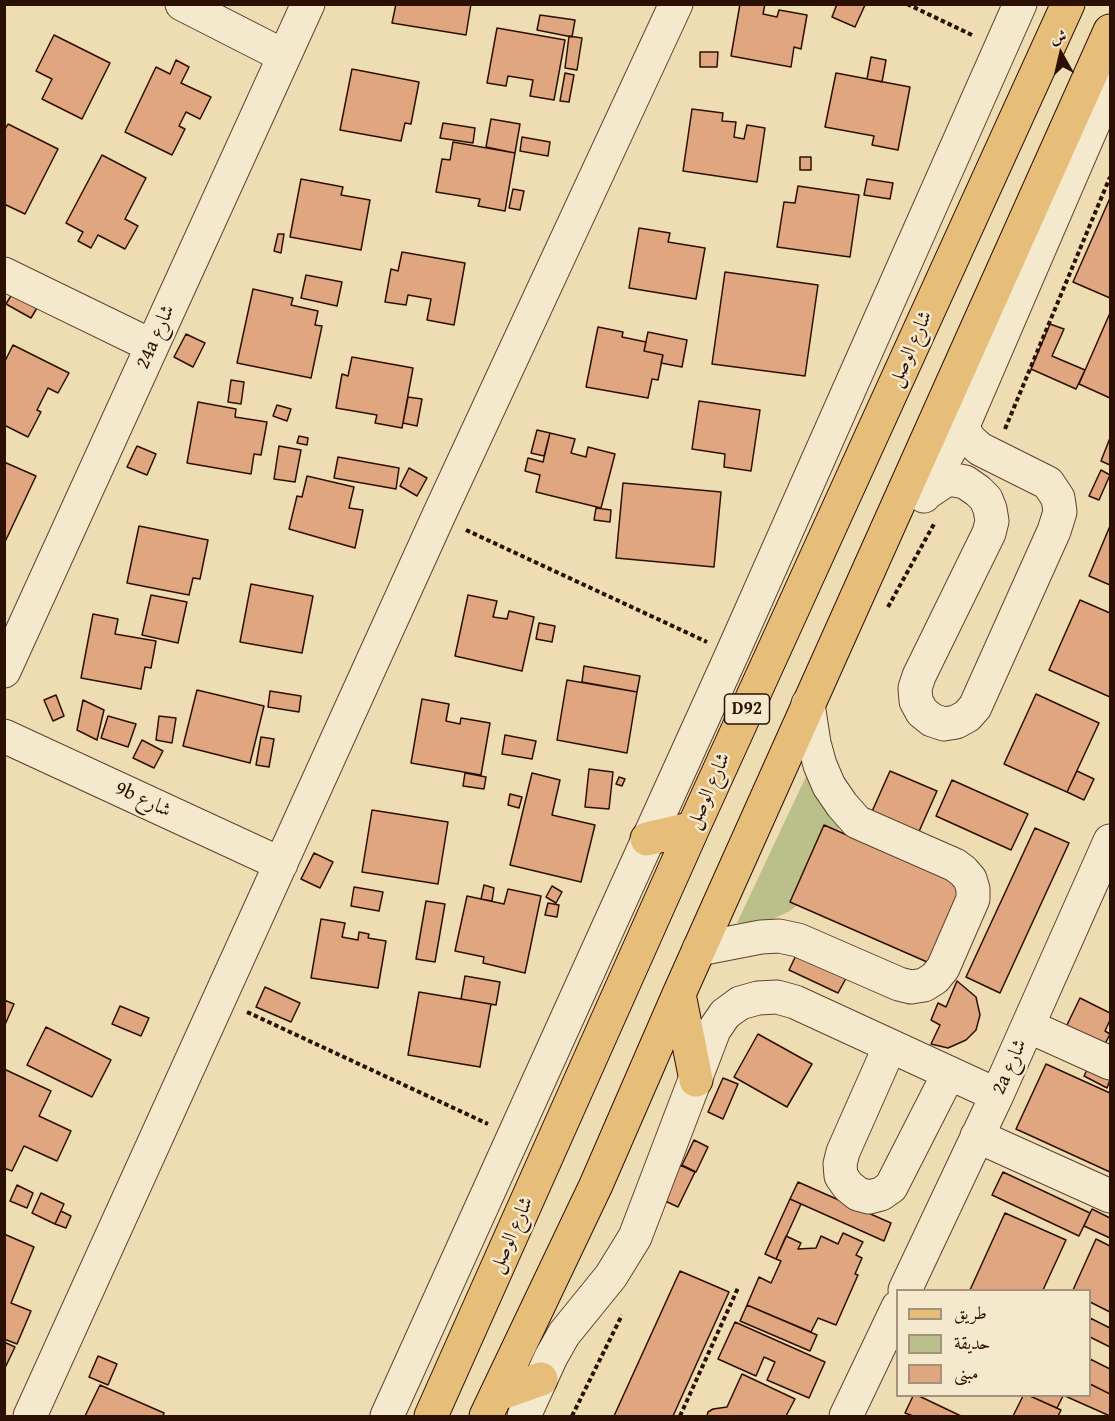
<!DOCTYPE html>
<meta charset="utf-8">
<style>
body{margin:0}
#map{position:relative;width:1115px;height:1421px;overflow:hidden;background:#eedcb2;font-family:"Gentium Book Plus",Amiri,serif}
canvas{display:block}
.frame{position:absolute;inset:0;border:6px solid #2d1004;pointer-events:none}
.legend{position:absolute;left:896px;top:1289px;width:195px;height:108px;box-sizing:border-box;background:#f4e8cd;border:2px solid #a4927d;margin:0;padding:8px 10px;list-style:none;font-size:18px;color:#2d1004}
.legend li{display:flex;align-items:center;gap:12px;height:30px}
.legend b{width:30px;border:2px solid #a4927d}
.north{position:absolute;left:1031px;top:24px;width:60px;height:60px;-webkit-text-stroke:4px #f4e8cd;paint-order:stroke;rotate:352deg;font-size:16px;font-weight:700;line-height:24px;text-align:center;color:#2d1004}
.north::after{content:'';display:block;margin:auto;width:21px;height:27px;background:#2d1004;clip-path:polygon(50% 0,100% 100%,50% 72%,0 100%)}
</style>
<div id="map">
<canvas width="1115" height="1421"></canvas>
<div class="frame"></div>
<ul class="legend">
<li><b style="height:8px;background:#e7be79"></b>طريق</li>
<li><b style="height:16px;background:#bbbf8a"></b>حديقة</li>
<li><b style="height:16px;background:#e0a680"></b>مبنى</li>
</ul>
<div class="north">ش</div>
</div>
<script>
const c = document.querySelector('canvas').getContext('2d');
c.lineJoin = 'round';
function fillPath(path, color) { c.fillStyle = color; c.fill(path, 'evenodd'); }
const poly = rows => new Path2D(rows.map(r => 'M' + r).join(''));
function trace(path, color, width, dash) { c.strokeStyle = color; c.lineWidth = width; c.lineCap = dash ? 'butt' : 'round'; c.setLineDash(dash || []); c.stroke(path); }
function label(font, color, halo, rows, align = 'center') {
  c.font = font + ' "Gentium Book Plus",Amiri,serif'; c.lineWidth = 5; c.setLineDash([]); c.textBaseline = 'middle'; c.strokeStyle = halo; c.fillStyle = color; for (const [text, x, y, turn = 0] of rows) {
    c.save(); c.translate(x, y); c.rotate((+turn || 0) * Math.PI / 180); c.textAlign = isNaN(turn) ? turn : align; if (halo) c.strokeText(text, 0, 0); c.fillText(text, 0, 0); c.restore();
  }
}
const green = poly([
 [809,770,838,806,839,835,814,893,788,912,766,922,737,923]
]);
const building = poly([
 [396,4,471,4,466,35,392,23,396,4],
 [740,4,765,4,763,14,777,17,779,10,807,15,801,49,794,47,791,67,731,56,740,4],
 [837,4,865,5,855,27,832,17,837,4],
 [540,15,575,20,572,37,537,30,540,15],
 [497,28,565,40,554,100,530,96,533,80,508,76,506,86,487,83,497,28],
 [54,35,110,63,82,119,42,99,52,79,36,71,54,35],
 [569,36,582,38,577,70,565,68,569,36],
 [700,52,718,52,717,67,700,67,700,52],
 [871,57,886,60,882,82,867,79,871,57],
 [176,60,189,67,181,83,211,97,200,119,186,112,179,126,185,129,172,155,125,132,156,67,170,74,176,60],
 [352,69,419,82,411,124,405,123,401,141,340,130,352,69],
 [565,73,574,75,569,102,560,101,565,73],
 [836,73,910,87,898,150,872,145,874,136,825,127,836,73],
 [692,109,723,113,722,121,736,122,734,137,744,139,747,125,765,128,757,182,683,171,692,109],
 [491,119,520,124,515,153,486,147,491,119],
 [443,123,475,128,473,143,440,138,443,123],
 [8,124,58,149,25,214,4,204,4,131,8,124],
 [522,137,550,142,548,156,520,151,522,137],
 [453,142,515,153,505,211,478,206,480,199,436,192,442,159,450,160,453,142],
 [102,155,146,178,125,219,138,226,125,249,98,235,91,248,78,241,83,232,66,223,102,155],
 [800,157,811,157,811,170,800,170,800,157],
 [301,179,343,187,341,195,370,200,361,250,290,237,301,179],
 [867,179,893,183,890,199,864,195,867,179],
 [798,186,859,195,850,257,777,247,784,202,795,203,798,186],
 [513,189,524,191,520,210,509,208,513,189],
 [1110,198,1110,298,1073,282,1110,198],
 [639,228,670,233,668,242,705,248,696,299,629,288,639,228],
 [278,234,284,234,281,253,274,251,278,234],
 [402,252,465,263,454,325,427,320,431,299,408,295,406,305,385,302,391,269,398,271,402,252],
 [725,272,818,285,805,376,712,364,725,272],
 [306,275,342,282,337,306,301,298,306,275],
 [253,289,293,298,291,305,318,311,315,325,322,326,311,378,237,363,253,289],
 [12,294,37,308,31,318,6,304,12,294],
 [1110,313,1110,398,1079,384,1110,313],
 [1050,324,1064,329,1052,356,1085,370,1076,389,1031,369,1050,324],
 [598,327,623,332,622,337,646,342,644,351,663,355,658,380,652,379,648,398,586,387,598,327],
 [648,332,687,340,682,367,661,363,663,355,644,351,648,332],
 [186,334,205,343,193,367,174,357,186,334],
 [13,345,69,373,58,393,48,388,37,410,41,412,28,437,4,425,4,363,13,345],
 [352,357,413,368,402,428,375,423,377,415,336,408,342,374,348,376,352,357],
 [231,380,244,382,241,404,228,402,231,380],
 [408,397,422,399,417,426,403,423,408,397],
 [699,401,760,410,751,471,724,467,725,454,692,449,699,401],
 [198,402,236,409,235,417,267,422,261,455,254,454,251,474,187,463,198,402],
 [277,405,291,409,287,421,273,416,277,405],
 [537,430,550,433,544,456,531,453,537,430],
 [550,433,575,439,571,453,586,457,588,447,615,454,601,508,536,492,540,475,525,471,528,458,543,462,550,433],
 [299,436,308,438,307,445,297,443,299,436],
 [1110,438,1110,465,1101,461,1110,438],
 [137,446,156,454,147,475,127,467,137,446],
 [279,446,301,450,295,482,274,479,279,446],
 [338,457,399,468,396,489,334,478,338,457],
 [4,462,36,476,4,544,4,462],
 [409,468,427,478,417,496,400,486,409,468],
 [1101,470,1110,475,1099,500,1089,496,1101,470],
 [307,476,354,487,349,508,363,510,355,548,289,529,297,496,302,497,307,476],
 [623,483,721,492,714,567,616,558,623,483],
 [596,508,611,510,610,522,594,520,596,508],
 [139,526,208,540,200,579,193,578,189,595,127,583,139,526],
 [1110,526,1110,585,1089,576,1110,526],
 [251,584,313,596,302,653,240,642,251,584],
 [151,595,187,602,178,643,142,635,151,595],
 [468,595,497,601,493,617,507,619,509,611,534,617,522,671,455,656,468,595],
 [1080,600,1110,613,1110,697,1049,670,1080,600],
 [93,614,118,619,115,634,156,641,151,668,145,667,141,689,81,678,93,614],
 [539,623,555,626,552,642,536,639,539,623],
 [584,666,640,676,637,692,582,682,584,666],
 [567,680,637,692,627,753,557,740,567,680],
 [197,690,264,706,250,763,183,746,197,690],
 [270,691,301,696,299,712,268,707,270,691],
 [1036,694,1099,723,1067,792,1004,764,1036,694],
 [56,695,64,716,53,721,44,700,56,695],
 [422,699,449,704,446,721,460,724,461,718,490,723,481,775,411,763,422,699],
 [83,700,104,710,97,740,77,730,83,700],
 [108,716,136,724,128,747,101,738,108,716],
 [159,716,176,718,172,743,156,740,159,716],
 [505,735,536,741,532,759,502,754,505,735],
 [261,737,274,739,269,767,256,765,261,737],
 [142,740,163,751,154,768,133,758,142,740],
 [589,769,613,772,609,809,585,807,589,769],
 [890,771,937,791,917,836,870,816,890,771],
 [1077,771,1094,779,1084,800,1067,792,1077,771],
 [465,773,486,777,484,789,463,786,465,773],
 [532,773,560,780,552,815,595,825,581,882,510,865,532,773],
 [619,777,625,779,622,786,616,784,619,777],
 [952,780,1028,814,1011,850,936,816,952,780],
 [510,794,522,797,519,808,508,805,510,794],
 [372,810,448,822,438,884,362,872,372,810],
 [824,825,968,888,934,965,790,902,824,825],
 [1035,828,1069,843,1000,993,966,977,1035,828],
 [314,853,333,862,320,888,301,879,314,853],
 [484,885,494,888,492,901,481,899,484,885],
 [552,886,562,892,556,903,546,897,552,886],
 [354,887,383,892,379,911,351,906,354,887],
 [508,889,541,896,525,973,483,963,484,957,455,951,467,896,504,904,508,889],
 [426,901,445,904,435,962,416,959,426,901],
 [548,903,559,905,557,917,545,915,548,903],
 [321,919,345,923,342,937,358,940,359,932,369,934,368,938,386,941,378,988,311,978,321,919],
 [800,947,850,971,838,993,789,970,800,947],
 [465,976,500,982,496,1005,461,999,465,976],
 [957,981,976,997,980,1015,976,1030,966,1040,948,1048,931,1044,940,1025,931,1020,938,1003,946,1007,957,981],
 [265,987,300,1003,291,1022,256,1007,265,987],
 [419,992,491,1004,480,1067,408,1055,419,992],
 [1080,998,1110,1013,1110,1020,1105,1031,1110,1034,1104,1046,1066,1027,1080,998],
 [4,1000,14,1004,4,1027,4,1000],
 [120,1006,149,1018,141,1036,112,1024,120,1006],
 [46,1027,111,1060,92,1097,27,1065,46,1027],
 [758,1034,812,1064,787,1107,734,1077,758,1034],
 [1046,1064,1110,1093,1110,1172,1016,1129,1046,1064],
 [1088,1068,1110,1080,1107,1088,1084,1076,1088,1068],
 [4,1069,51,1091,39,1116,71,1131,57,1161,24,1146,12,1171,4,1168,4,1069],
 [723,1078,738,1084,723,1119,708,1112,723,1078],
 [694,1140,708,1147,696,1172,682,1165,694,1140],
 [680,1165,695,1172,678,1207,663,1200,680,1165],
 [1003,1172,1090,1213,1079,1236,992,1195,1003,1172],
 [798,1182,891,1223,884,1241,790,1199,798,1182],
 [17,1185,33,1193,27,1208,10,1201,17,1185],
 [41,1193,64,1204,55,1224,32,1213,41,1193],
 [790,1199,801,1204,776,1259,765,1254,790,1199],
 [1092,1209,1110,1218,1110,1238,1084,1226,1092,1209],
 [61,1211,71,1216,66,1228,55,1224,61,1211],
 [1005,1213,1066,1240,1043,1290,970,1290,1005,1213],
 [843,1233,863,1242,856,1255,862,1258,855,1274,858,1275,836,1325,818,1318,811,1332,747,1305,759,1277,771,1283,781,1261,776,1259,786,1236,801,1243,798,1249,816,1248,821,1236,838,1244,843,1233],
 [4,1234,34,1247,11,1303,31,1311,17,1344,4,1339,4,1234],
 [1096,1239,1110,1246,1110,1312,1090,1302,1090,1290,1073,1290,1096,1239],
 [680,1271,729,1292,673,1416,614,1416,680,1271],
 [747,1305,817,1335,810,1351,740,1321,747,1305],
 [1090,1318,1110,1328,1110,1347,1090,1337,1090,1318],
 [735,1322,825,1362,809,1398,767,1380,775,1362,764,1357,756,1376,718,1359,735,1322],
 [4,1342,15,1347,4,1370,4,1342],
 [98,1356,117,1364,108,1385,89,1377,98,1356],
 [1090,1359,1110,1369,1110,1394,1090,1384,1090,1359],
 [742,1374,795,1399,786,1416,707,1416,708,1412,713,1409,727,1407,742,1374],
 [1090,1384,1110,1394,1110,1416,1065,1396,1090,1396,1090,1384],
 [100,1385,164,1413,163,1416,85,1416,100,1385],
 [913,1396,919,1396,961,1416,913,1416,905,1413,913,1396],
 [1023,1396,1030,1396,1061,1410,1058,1416,1013,1416,1023,1396],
 [1030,1396,1063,1396,1057,1408,1030,1396]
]);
const path = poly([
 [907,4,974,36],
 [1005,429,1110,177],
 [466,530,707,642],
 [888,607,934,524],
 [247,1012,488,1124],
 [572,1416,622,1315],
 [680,1416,738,1288]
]);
const minor = poly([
 [182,4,284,56],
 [4,274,152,346],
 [925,494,943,482,949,479,965,482,978,491,986,499,990,509,992,521,989,533,919,676,915,688,916,701,922,712,932,720,944,724,956,722,967,716,975,707,1054,531,1060,512,1058,498,1048,483,980,449,970,440,962,428],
 [924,496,962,428,1110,85],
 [4,671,308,4],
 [4,736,281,864],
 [699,949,761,937,779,936,798,940,899,984,911,987,924,985,935,978,943,968,973,899,973,889,970,879,963,871,955,865,857,822,842,805,829,786,820,765,814,743,808,704],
 [1028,1026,1110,1063],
 [890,1046,843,1152,840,1164,841,1176,848,1186,858,1194,869,1197,881,1194,891,1187,949,1073],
 [977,1136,1110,1196],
 [905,1290,997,1095,1110,841],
 [30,1416,438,517,676,4],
 [387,1416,732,654,1020,4],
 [524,1416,551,1357,564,1334,611,1276,635,1237,714,1030,725,1014,740,1003,758,998,777,997,795,1002,997,1095],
 [846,1416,898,1307]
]);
const major = poly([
 [647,839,693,828],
 [679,994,696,1080],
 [496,1395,541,1379],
 [431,1416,693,828,1068,4],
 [486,1416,596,1185,679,994,1110,31]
]);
const shields = [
 [747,709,45]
];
const shieldNames = [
 ["D92",747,709]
];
const streetNames = [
 ["24a شارع",156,337,-66],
 ["شارع الوصل",911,349,-66],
 ["شارع الوصل",709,791,-66],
 ["9b شارع",143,800,25],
 ["2a شارع",1010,1067,-66],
 ["شارع الوصل",512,1235,-66]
];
fillPath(green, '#bbbf8a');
fillPath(building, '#e0a680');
trace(building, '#2d1004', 1.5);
trace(minor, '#5d4330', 35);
trace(major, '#2d1004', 35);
trace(path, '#2d1004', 4, [4.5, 3]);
trace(minor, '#f4e8cd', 33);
trace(major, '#e7be79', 33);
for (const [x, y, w] of shields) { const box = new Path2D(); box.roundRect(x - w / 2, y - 15, w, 30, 4.5); c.fillStyle = '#f4e8cd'; c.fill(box); trace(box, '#2d1004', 1.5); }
label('bold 18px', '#2d1004', null, shieldNames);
label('20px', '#2d1004', '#f4e8cd', streetNames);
</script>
